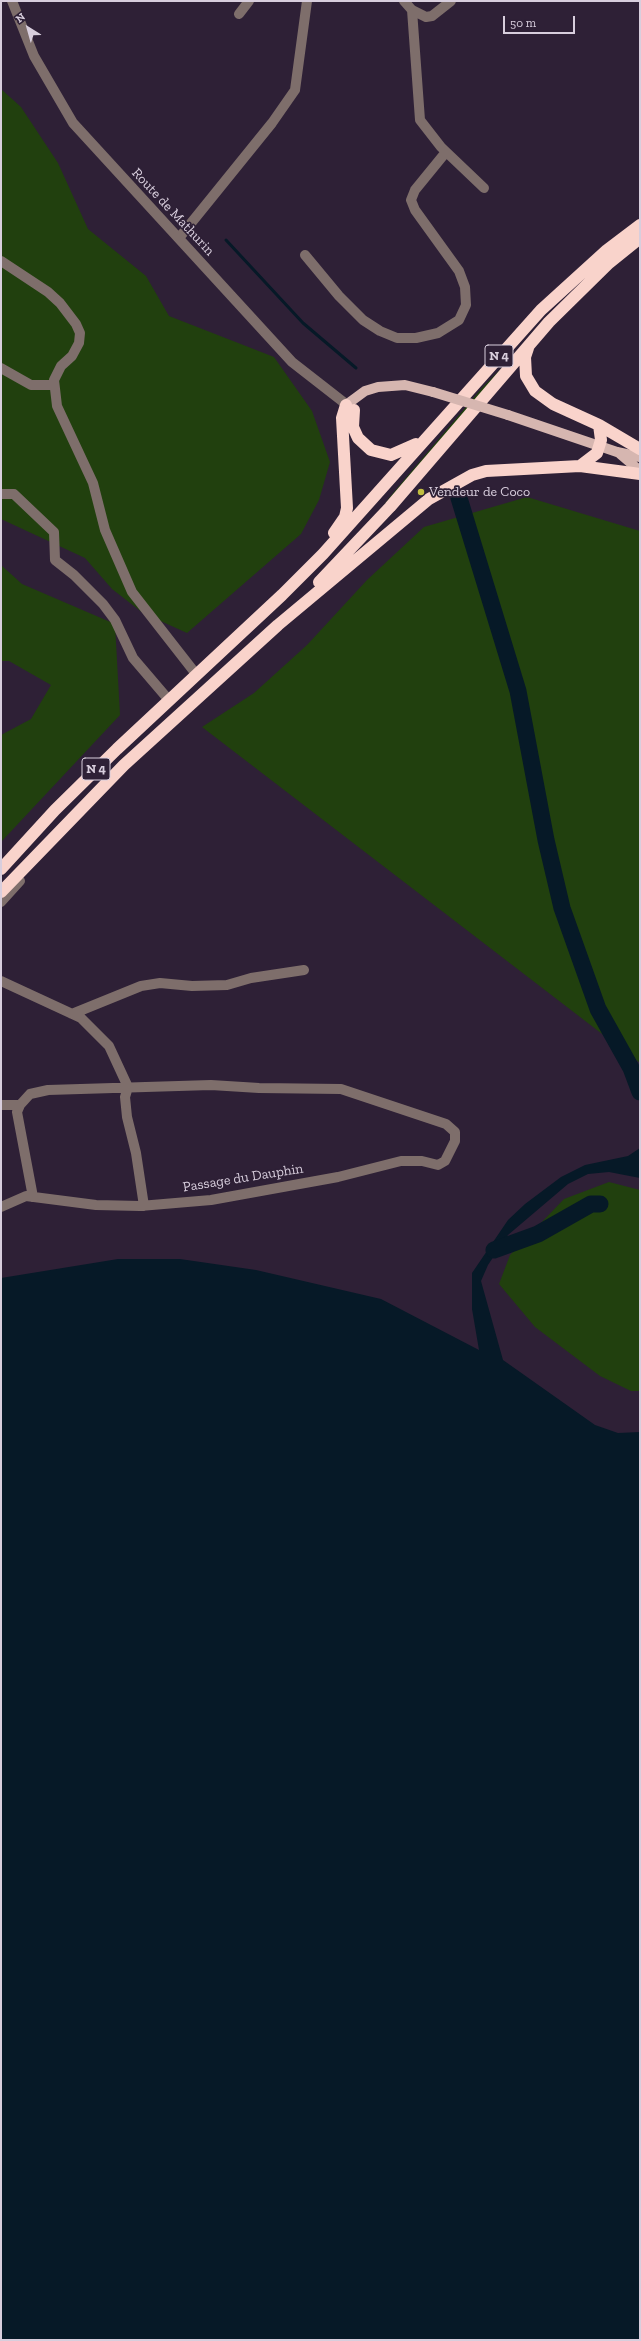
<!DOCTYPE html>
<style>
body{margin:0}
#map{position:relative;width:641px;height:2341px;overflow:hidden;background:#2e2036;font-family:"Zilla Slab",serif}
canvas{display:block}
.frame{position:absolute;inset:0;border:2px solid #d8cedd;pointer-events:none}
.north{position:absolute;left:8px;top:8px;width:40px;height:40px;-webkit-text-stroke:3px #2e2036;paint-order:stroke;rotate:323deg;font-size:11px;font-weight:700;line-height:16px;text-align:center;color:#d8cedd}
.north::after{content:'';display:block;margin:auto;width:14px;height:18px;background:#d8cedd;clip-path:polygon(50% 0,100% 100%,50% 72%,0 100%)}
.scale{position:absolute;left:503px;top:16px;width:72px;height:18px;box-sizing:border-box;border:2px solid #d8cedd;border-top:0;padding-left:5px;font-size:12px;line-height:14px;white-space:nowrap;color:#d8cedd;-webkit-text-stroke:3px #2e2036;paint-order:stroke}
</style>
<div id="map">
<canvas width="641" height="2341"></canvas>
<div class="frame"></div>
<div class="north">N</div>
<div class="scale">50 m</div>
</div>
<script>
const c = document.querySelector('canvas').getContext('2d');
c.lineJoin = 'round';
function fillPath(path, color) { c.fillStyle = color; c.fill(path, 'evenodd'); }
const poly = rows => new Path2D(rows.map(r => 'M' + r).join(''));
function trace(path, color, width, dash) { c.strokeStyle = color; c.lineWidth = width; c.lineCap = dash ? 'butt' : 'round'; c.setLineDash(dash || []); c.stroke(path); }
function label(font, color, halo, rows, align = 'center') {
  c.font = font + ' "Zilla Slab",serif'; c.lineWidth = 3.5; c.setLineDash([]); c.textBaseline = 'middle'; c.strokeStyle = halo; c.fillStyle = color; for (const [text, x, y, turn = 0] of rows) {
    c.save(); c.translate(x, y); c.rotate((+turn || 0) * Math.PI / 180); c.textAlign = isNaN(turn) ? turn : align; if (halo) c.strokeText(text, 0, 0); c.fillText(text, 0, 0); c.restore();
  }
}
const green = poly([
 [1,89,21,107,58,163,88,229,146,276,169,316,274,357,312,411,330,462,319,500,301,534,187,633,143,613,112,589,85,558,1,519],
 [533,336,435,451,383,505,482,388],
 [527,497,640,531,640,1063,202,727,254,693,307,645,367,580,424,527],
 [1,565,22,584,115,624,120,715,1,842,1,735,31,719,51,685,9,661,1,661],
 [609,1182,640,1190,640,1391,631,1391,600,1376,535,1327,499,1284,510,1255,564,1199]
]);
const water = poly([
 [640,1148,640,1178,609,1172,588,1174,568,1184,508,1235,488,1265,481,1281,503,1360,595,1425,618,1433,640,1432,640,2340,1,2340,1,1278,118,1259,180,1259,256,1270,381,1299,479,1350,472,1309,472,1273,508,1220,525,1204,561,1177,585,1165,628,1156]
]);
const stream = poly([
 [226,240,303,323,356,368]
]);
const river = poly([
 [459,498,518,691,546,840,562,908,598,1009,631,1068,640,1092],
 [494,1250,538,1234,591,1204,600,1204]
]);
const minor = poly([
 [12,1,34,56,73,123,292,362,351,408],
 [404,1,412,10,426,17,432,16,451,1],
 [412,10,420,120,441,147,484,188],
 [239,14,249,1],
 [179,238,272,123,295,90,307,1],
 [305,255,339,296,363,320,380,331,397,338,416,338,438,333,459,320,466,305,465,287,459,271,415,210,411,200,415,190,446,152],
 [1,261,48,292,60,303,76,324,80,333,79,343,72,356,61,366,54,380,57,406,93,483,105,530,132,592,196,674],
 [1,368,31,385,54,385],
 [1,494,14,494,54,532,55,560,74,575,103,604,115,620,133,658,168,699],
 [1,902,20,881],
 [1,981,81,1018,109,1046,128,1087,125,1097,127,1117,136,1153,144,1206],
 [72,1014,141,986,160,983,192,986,227,985,251,978,304,970],
 [1,1105,20,1105],
 [1,1207,26,1196,96,1205,140,1206,211,1200,338,1177,401,1161,422,1161,438,1165,445,1161,455,1141,455,1132,446,1124,341,1089,259,1088,211,1085,48,1090,30,1094,20,1105,17,1112,33,1197]
]);
const major = poly([
 [346,405,365,391,378,387,405,385,433,392],
 [508,415,617,452,640,457],
 [619,453,640,471]
]);
const highway = poly([
 [528,348,525,357,526,376,535,391,553,404,599,425,640,449],
 [354,410,353,427,358,438,371,450,391,455,416,444],
 [580,466,597,453,601,440,599,425],
 [334,533,345,517,347,508,342,418,346,405],
 [319,582,390,507,549,322,609,263,640,238],
 [1,869,55,810,117,749,282,595,323,554,541,310,607,250,640,225],
 [1,892,124,765,278,625,429,499,472,475,486,471,580,466,640,474]
]);
const majorBridge = poly([
 [433,392,508,415]
]);
const markers = [
 [421,492,4,"#c1bd3f"]
];
const shields = [
 [499,356,28],
 [96,769,28]
];
const shieldNames = [
 ["N 4",499,356],
 ["N 4",96,769]
];
const streetNames = [
 ["Route de Mathurin",173,212,47],
 ["Passage du Dauphin",243,1178,-9]
];
const poiNames = [
 ["Vendeur de Coco",429,492]
];
fillPath(green, '#21400e');
fillPath(water, '#061927');
trace(stream, '#061927', 3);
trace(river, '#061927', 17);
trace(minor, '#7e6e6b', 10);
trace(major, '#d6b6b0', 10);
trace(highway, '#f9d3cb', 12);
trace(majorBridge, '#d6b6b0', 10);
for (const [x, y, r, color] of markers) { const dot = new Path2D(); dot.arc(x, y, r, 0, 2 * Math.PI); c.fillStyle = color; c.fill(dot); trace(dot, '#2e2036', 1.5); }
for (const [x, y, w] of shields) { const box = new Path2D(); box.roundRect(x - w / 2, y - 11, w, 22, 3); c.fillStyle = '#2e2036'; c.fill(box); trace(box, '#d8cedd', 1); }
label('bold 13px', '#d8cedd', null, shieldNames);
label('14px', '#d8cedd', '#2e2036', streetNames);
label('14px', '#d8cedd', '#2e2036', poiNames, 'left');
</script>
